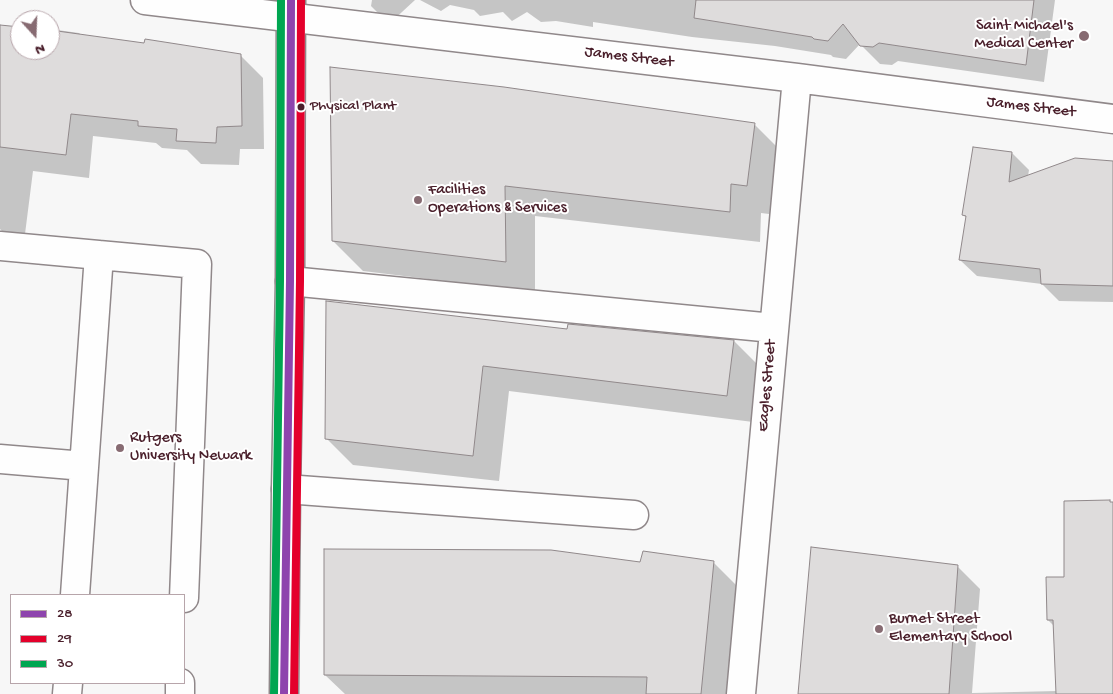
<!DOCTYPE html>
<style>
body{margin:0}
#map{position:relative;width:1113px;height:694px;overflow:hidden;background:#f7f7f7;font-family:"Gochi Hand",sans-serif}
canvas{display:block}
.legend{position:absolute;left:10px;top:594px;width:175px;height:90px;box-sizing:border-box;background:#fff;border:1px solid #b7a5aa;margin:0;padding:6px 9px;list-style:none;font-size:15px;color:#4a1f2b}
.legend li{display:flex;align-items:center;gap:10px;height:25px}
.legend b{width:25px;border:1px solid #b7a5aa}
.north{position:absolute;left:10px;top:10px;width:50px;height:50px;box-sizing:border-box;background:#fff;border:1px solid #b7a5aa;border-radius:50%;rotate:160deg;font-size:14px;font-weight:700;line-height:20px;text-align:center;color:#4a1f2b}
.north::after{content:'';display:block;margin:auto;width:18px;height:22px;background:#876b72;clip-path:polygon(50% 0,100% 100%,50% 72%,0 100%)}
</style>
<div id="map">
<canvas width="1113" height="694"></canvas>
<ul class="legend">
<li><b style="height:6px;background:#8e44ad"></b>28</li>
<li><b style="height:6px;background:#e4002b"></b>29</li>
<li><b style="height:6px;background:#00a651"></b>30</li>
</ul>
<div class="north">N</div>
</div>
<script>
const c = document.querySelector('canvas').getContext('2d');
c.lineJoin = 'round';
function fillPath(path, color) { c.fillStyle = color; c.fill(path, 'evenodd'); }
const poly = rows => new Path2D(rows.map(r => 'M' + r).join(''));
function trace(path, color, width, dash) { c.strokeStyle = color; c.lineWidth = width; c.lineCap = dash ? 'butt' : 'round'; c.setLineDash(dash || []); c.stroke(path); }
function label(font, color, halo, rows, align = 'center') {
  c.font = font + ' "Gochi Hand",sans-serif'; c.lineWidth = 4; c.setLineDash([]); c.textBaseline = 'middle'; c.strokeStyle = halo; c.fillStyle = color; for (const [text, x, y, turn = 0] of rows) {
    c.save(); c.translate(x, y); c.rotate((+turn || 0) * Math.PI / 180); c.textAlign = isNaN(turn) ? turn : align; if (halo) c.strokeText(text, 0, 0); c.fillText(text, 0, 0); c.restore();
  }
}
const shadow = poly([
 [372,0,415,0,389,24,371,6],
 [420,0,1055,0,1044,82,898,61,892,65,880,64,860,44,846,59,833,57,831,55,775,46,692,37,593,22,593,27,556,21,541,22,527,12,512,21,503,12,480,16,474,10,450,5,441,11],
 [0,26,20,28,20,50,50,50,50,29,79,33,83,37,240,55,263,78,264,149,240,149,239,165,201,164,187,150,162,148,156,143,93,136,89,178,33,171,25,234,3,232,0,229],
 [332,69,754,124,784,154,777,215,761,213,760,242,535,216,535,292,363,271,333,241],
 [1012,153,1029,170,1028,176,1113,163,1113,302,1059,301,1042,284,977,276,960,260,967,218,963,215],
 [328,302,568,330,734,341,760,367,753,422,509,391,499,481,353,465,327,439],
 [1113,503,1113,694,799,694,957,566,980,589,972,693,1057,691,1055,627,1048,620,1065,578],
 [713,562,739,588,730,694,345,694,325,675]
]);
const building = poly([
 [696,0,1034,0,1026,65,879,43,873,47,860,46,843,24,828,41,814,39,812,37,694,18,696,0],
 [0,25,20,27,20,50,50,50,50,30,144,43,145,39,241,54,242,126,217,127,216,143,176,141,177,129,138,126,138,121,71,114,66,155,0,147,0,25],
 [330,67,504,87,755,123,747,186,731,184,730,212,505,186,506,262,332,241,330,67],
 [973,147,1012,152,1009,182,1075,158,1113,161,1113,286,1041,284,1040,269,959,260,966,216,962,215,973,147],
 [326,301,567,329,568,324,734,340,727,396,483,366,473,456,325,439,326,301],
 [1110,500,1110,502,1113,502,1113,694,1056,694,1053,620,1047,620,1046,577,1064,577,1064,501,1110,500],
 [811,547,958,565,949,694,798,694,811,547],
 [324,549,551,550,640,562,643,551,714,561,701,694,646,694,647,677,324,675,324,549]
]);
const minor = poly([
 [145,0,797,78,1113,119],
 [0,246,197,264,184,598],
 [290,281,773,328],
 [0,459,84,466],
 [286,489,634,515],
 [75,595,99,255],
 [67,694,68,683],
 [180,694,180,683],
 [741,694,797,78]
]);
const major = poly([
 [284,694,286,489,290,281,291,0]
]);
const bus1 = poly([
 [284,694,290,281,291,0]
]);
const bus2 = poly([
 [294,694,300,281,301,0]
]);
const bus3 = poly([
 [274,694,280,281,281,0]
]);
const markers = [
 [1084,36,6,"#876b72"],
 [301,107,4.5,"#4a1f2b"],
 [418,200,5,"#876b72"],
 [120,448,5,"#876b72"],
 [879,629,5,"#876b72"]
];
const busNames = [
 ["Physical Plant",310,107]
];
const poiNames = [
 ["Saint Michael's",1073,27,"right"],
 ["Medical Center",1073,45,"right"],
 ["Facilities",428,191],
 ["Operations & Services",428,209],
 ["Rutgers",130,439],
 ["University Newark",130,457],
 ["Burnet Street",889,620],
 ["Elementary School",889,638]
];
const streetNames = [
 ["James Street",629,58,7],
 ["James Street",1031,108,7],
 ["Eagles Street",768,386,-85]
];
fillPath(shadow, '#0003');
fillPath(building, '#dedcdc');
trace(building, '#90888a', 1);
trace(minor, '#90888a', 31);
trace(major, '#90888a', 31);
trace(minor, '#fefefe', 28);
trace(major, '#fefefe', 28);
trace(bus1, '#8e44ad', 8);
trace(bus2, '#e4002b', 8);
trace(bus3, '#00a651', 8);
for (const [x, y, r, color] of markers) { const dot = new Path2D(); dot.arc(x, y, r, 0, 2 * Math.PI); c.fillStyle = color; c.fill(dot); trace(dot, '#fff', 2); }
label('15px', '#4a1f2b', '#fff', busNames, 'left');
label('16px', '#4a1f2b', '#fff', poiNames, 'left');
label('16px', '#4a1f2b', '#fff', streetNames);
</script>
